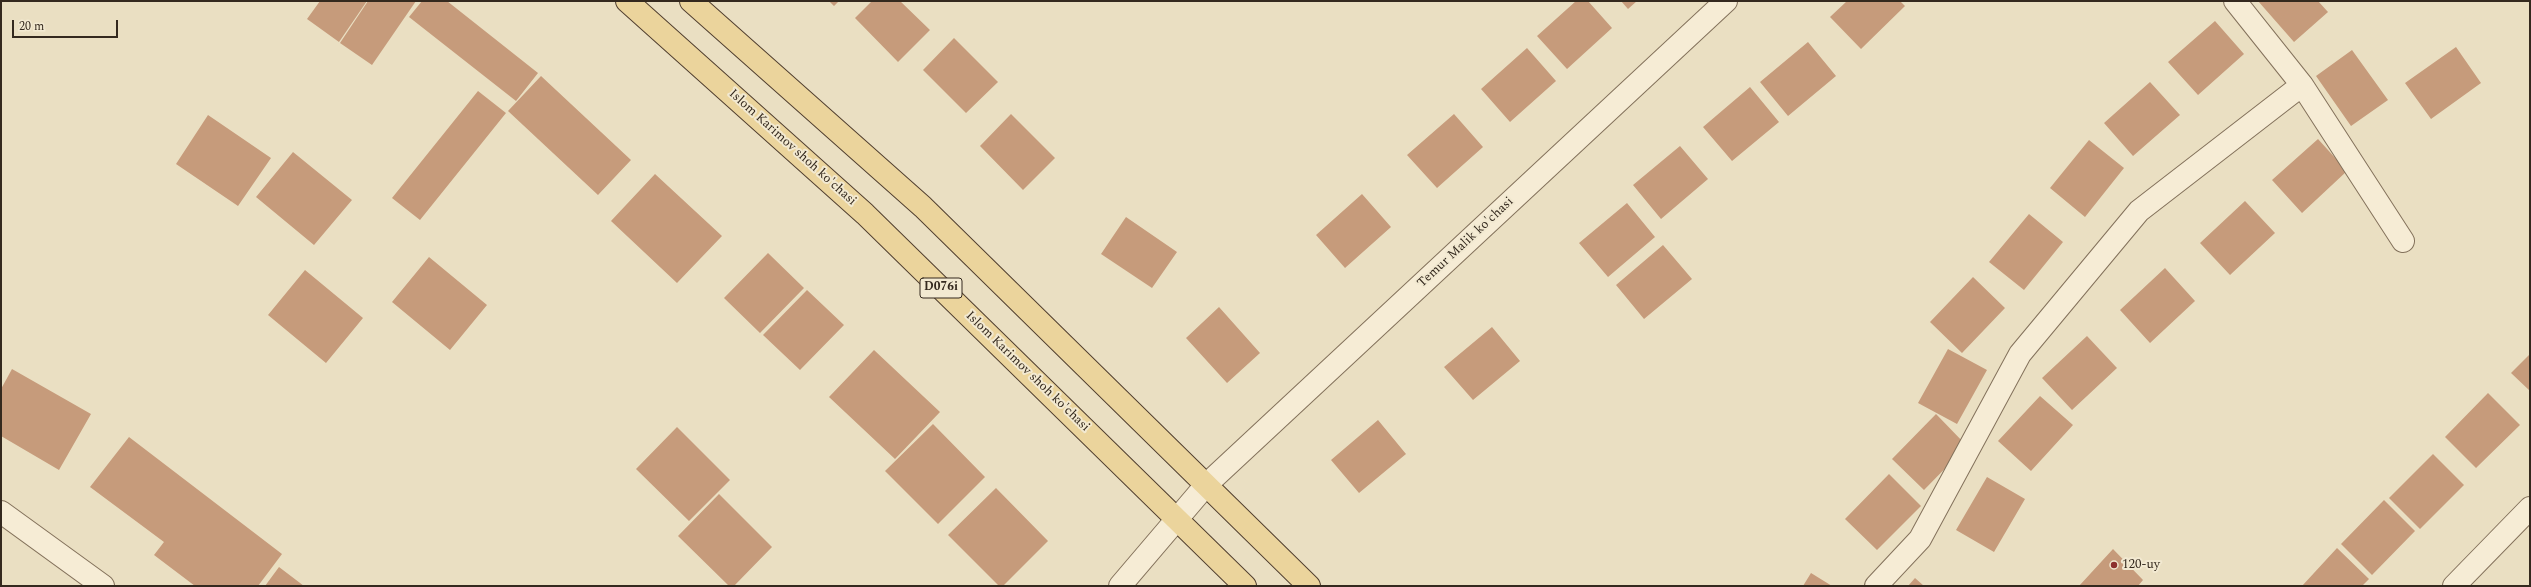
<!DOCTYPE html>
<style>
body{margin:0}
#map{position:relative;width:2531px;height:587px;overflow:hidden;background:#eadfc2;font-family:Spectral,serif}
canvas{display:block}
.frame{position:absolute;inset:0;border:2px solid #34291e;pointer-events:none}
.scale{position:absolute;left:12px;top:20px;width:106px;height:18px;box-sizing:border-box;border:2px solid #34291e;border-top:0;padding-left:5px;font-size:12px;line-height:14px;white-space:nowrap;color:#34291e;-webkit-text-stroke:3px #f2e9d1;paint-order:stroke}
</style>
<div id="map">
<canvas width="2531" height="587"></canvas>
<div class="frame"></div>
<div class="scale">20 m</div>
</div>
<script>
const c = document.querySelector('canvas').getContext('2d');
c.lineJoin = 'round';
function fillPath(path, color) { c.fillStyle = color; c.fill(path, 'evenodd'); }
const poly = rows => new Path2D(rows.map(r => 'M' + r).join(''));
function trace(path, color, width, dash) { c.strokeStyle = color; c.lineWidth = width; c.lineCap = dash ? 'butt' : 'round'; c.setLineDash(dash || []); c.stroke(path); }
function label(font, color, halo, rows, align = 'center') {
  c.font = font + ' Spectral,serif'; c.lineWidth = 4; c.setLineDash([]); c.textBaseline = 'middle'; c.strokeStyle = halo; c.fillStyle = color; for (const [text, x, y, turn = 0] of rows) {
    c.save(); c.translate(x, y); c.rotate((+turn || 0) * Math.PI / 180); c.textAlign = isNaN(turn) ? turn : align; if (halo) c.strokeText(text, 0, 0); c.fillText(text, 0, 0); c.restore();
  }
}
const building = poly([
 [320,1,367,1,339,42,307,19],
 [368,1,416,1,372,65,340,43],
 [422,1,447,1,538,73,516,101,409,17],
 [829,1,839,1,834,6],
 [872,1,900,1,930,30,898,62,855,18],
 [1576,1,1588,1,1612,28,1567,69,1537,36],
 [1621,1,1637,1,1628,9],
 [1847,1,1900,1,1905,6,1861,49,1830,17],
 [2258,1,2318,1,2328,12,2294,42],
 [2215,21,2244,54,2198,95,2168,62],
 [954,38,998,82,966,113,923,70],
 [1808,42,1836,76,1788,116,1760,82],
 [2456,47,2481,83,2431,119,2405,83],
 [1527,48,1556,81,1510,122,1481,89],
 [2352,50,2388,100,2351,126,2316,76],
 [541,76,631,160,598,195,508,111],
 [2150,82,2180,115,2133,156,2104,123],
 [1750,87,1779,122,1732,161,1703,127],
 [478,91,506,113,420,220,392,198],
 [1011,114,1055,158,1023,190,980,146],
 [1454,114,1483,147,1437,188,1407,155],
 [208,115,271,158,238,206,176,164],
 [2318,139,2347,171,2302,213,2272,180],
 [2089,140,2124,168,2085,217,2050,188],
 [1680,146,1708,179,1661,219,1633,185],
 [293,152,352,200,314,245,256,197],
 [655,174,722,236,677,283,611,221],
 [1362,194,1391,227,1345,268,1316,235],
 [2245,201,2275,233,2230,275,2200,243],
 [1627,203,1655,237,1608,277,1579,243],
 [2029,214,2063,242,2024,290,1989,262],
 [1126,217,1177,252,1152,288,1101,254],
 [1663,245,1692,279,1644,319,1616,285],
 [768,253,804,288,760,333,724,298],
 [429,257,487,305,450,350,392,302],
 [2165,268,2195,301,2150,343,2120,310],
 [305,270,363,318,326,363,268,315],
 [1973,277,2005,308,1962,353,1930,322],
 [807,290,844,325,800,370,763,335],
 [1219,307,1260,353,1227,383,1186,338],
 [1492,327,1520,361,1473,400,1444,367],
 [2087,336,2117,368,2072,410,2042,378],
 [1948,349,1987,370,1957,424,1918,403],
 [874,350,940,412,895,459,829,397],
 [2530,354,2530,391,2511,373],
 [12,369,91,414,59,470,1,436,1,389],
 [2488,393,2520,425,2476,468,2445,437],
 [2040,396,2073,425,2031,471,1998,441],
 [1936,414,1967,446,1924,490,1892,459],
 [1378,420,1406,454,1359,493,1331,460],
 [933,424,985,477,938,524,885,471],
 [677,427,730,480,689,521,636,469],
 [129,437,282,554,258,586,195,586,154,555,164,542,90,487],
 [2433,454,2464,485,2420,529,2389,498],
 [1889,474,1921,506,1877,550,1845,519],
 [1987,477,2025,499,1994,552,1956,530],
 [996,488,1048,541,1003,586,999,586,948,535],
 [719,494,772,547,734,586,729,586,678,536],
 [2384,500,2415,531,2372,575,2341,544],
 [2337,548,2369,579,2362,586,2302,586],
 [2113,549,2143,580,2138,586,2079,586],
 [279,567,304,586,265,586],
 [1811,573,1832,586,1803,586],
 [1915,578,1924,586,1908,586]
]);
const street = poly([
 [2235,1,2302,85,2403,241],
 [1,512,103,586],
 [1120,586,1206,485,1726,1],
 [1876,586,1920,539,2020,354,2139,211,2302,85],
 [2454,586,2530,508]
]);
const primary = poly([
 [627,1,865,214,1245,586],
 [691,1,923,207,1309,586]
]);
const markers = [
 [2114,565,4,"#8d312f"]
];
const shields = [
 [941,288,42]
];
const shieldNames = [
 ["D076i",941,288]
];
const streetNames = [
 ["Islom Karimov shoh ko'chasi",792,148,42],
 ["Temur Malik ko'chasi",1466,243,-43],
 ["Islom Karimov shoh ko'chasi",1027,372,44]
];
const poiNames = [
 ["120-uy",2122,565]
];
fillPath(building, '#c69b7b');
trace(street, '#83715b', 24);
trace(primary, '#513f2f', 24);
trace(street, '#f6ecd5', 22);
trace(primary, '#ebd49c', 22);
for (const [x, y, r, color] of markers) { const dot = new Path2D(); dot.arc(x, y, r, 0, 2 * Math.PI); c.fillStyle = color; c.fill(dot); trace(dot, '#f2e9d1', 1.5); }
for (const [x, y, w] of shields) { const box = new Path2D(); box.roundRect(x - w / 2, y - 10, w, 20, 3); c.fillStyle = '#f2e9d1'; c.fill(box); trace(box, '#34291e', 1); }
label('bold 12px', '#34291e', null, shieldNames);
label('13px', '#34291e', '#f2e9d1', streetNames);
label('13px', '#34291e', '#f2e9d1', poiNames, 'left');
</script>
